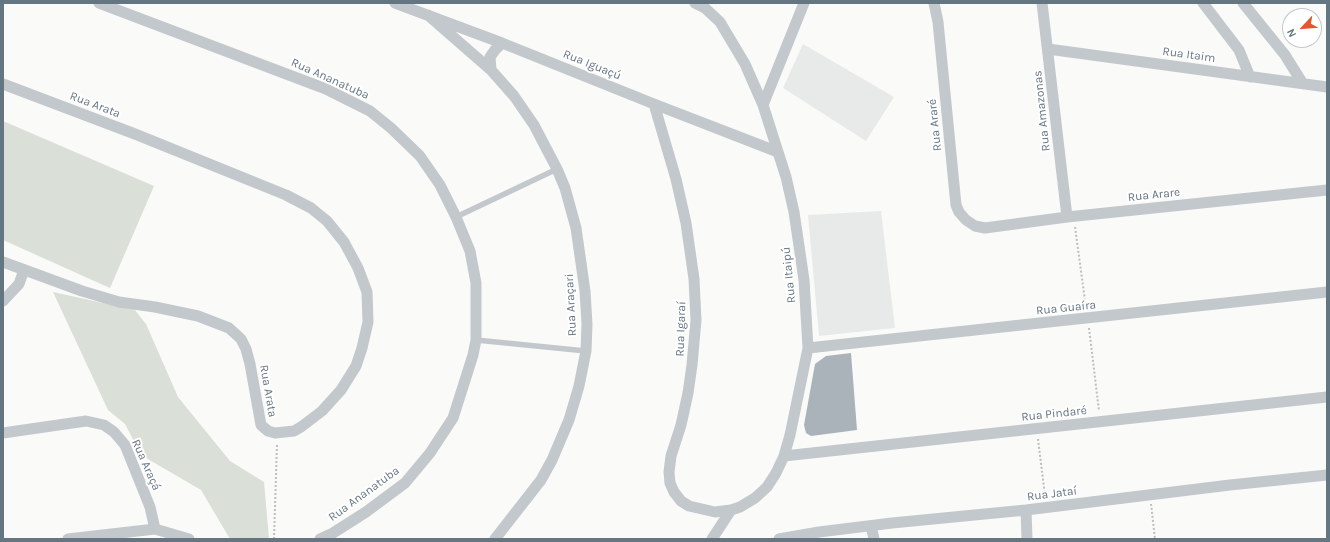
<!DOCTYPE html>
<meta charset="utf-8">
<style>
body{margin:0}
#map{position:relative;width:1330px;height:542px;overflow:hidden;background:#fafaf8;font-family:Karla,sans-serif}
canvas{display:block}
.frame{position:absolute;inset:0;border:4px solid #657683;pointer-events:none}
.north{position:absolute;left:1282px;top:8px;width:40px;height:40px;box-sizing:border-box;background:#fff;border:1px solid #c1c8cd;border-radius:50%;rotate:244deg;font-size:11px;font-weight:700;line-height:16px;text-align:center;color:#657683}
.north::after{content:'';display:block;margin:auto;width:14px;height:18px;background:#e4572e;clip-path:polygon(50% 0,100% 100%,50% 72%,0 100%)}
</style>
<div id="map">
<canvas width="1330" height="542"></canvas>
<div class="frame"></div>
<div class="north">N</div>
</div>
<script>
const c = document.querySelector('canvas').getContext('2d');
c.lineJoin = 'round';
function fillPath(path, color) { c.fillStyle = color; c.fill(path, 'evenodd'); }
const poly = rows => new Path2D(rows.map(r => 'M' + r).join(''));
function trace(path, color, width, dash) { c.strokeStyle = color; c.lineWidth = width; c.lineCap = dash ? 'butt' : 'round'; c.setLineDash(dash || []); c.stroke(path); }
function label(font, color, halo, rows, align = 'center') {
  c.font = font + ' Karla,sans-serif'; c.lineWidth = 4; c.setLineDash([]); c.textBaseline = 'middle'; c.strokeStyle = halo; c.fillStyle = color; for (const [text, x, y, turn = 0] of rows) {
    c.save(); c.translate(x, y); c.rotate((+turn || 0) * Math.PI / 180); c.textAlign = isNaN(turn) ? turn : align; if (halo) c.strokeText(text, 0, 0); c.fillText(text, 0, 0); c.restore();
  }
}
const built = poly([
 [803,44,894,97,866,141,783,88],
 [881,211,895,328,819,336,808,215]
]);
const green = poly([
 [3,121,154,186,110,288,3,240],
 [53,292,135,310,146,324,178,397,230,461,264,482,269,539,230,539,201,490,141,455,125,424,108,410]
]);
const building = poly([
 [851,353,857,430,811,436,806,433,804,425,815,364,826,356]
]);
const path = poly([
 [1075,227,1086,308],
 [1089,328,1099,411],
 [1038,439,1045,496],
 [1151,504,1155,539],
 [274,539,277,444]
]);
const service = poly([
 [456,217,557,169],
 [476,340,586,351]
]);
const minor = poly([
 [99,3,326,89,370,111,391,128,420,156,440,185,456,217,470,251,476,283,476,340,473,355,453,418,430,453,405,483,366,512,333,533,320,539],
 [395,3,502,43,654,104,778,152],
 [934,3,938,22,956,205,959,212,966,220,975,226,985,228,1067,217,1327,190],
 [1042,3,1067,217],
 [1203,3,1239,50,1250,77],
 [1243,3,1285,55,1303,84],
 [428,15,491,70,514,96,534,125,557,169,565,188,576,228,585,291,587,324,586,351,579,386,569,420,552,460,541,480,495,539],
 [1048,49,1327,87],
 [491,70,490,57,495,50,502,43],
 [3,84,135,134,286,195,311,208,327,221,344,242,358,268,367,292,368,322,362,348,356,366,341,390,322,411,301,427,294,431,275,433,268,431,261,425,250,364,246,349,241,339,229,328,198,316,155,307,119,302,82,291,3,262],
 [654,104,676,179,686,223,694,279,696,320,692,365,688,393,681,425,671,456,669,472,670,483,674,492,681,501,689,506,715,512,731,510,740,507,755,498,767,487,776,473,784,456,790,435,808,348,804,280,794,212,786,177,763,105,745,64,720,22,705,8,695,3],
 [763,105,804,3],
 [3,301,19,284,24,270],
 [808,348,1327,292],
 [3,433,86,421,104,425,114,432,125,445,150,507,155,529],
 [784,456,1327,397],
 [1026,510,1027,539],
 [871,526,874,539],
 [68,539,155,529,189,539],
 [712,539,731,510],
 [779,539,819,532,892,523,1026,510,1230,485,1327,475]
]);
const streetNames = [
 ["Rua Itaim",1189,55,8],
 ["Rua Iguaçú",592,65,22],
 ["Rua Ananatuba",330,79,24],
 ["Rua Arata",95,105,21],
 ["Rua Amazonas",1042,111,-96],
 ["Rua Araré",935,125,-96],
 ["Rua Arare",1154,195,-6],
 ["Rua Itaipú",789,275,-96],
 ["Rua Araçari",571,305,-93],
 ["Rua Guaíra",1066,308,-6],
 ["Rua Igaraí",681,329,-88],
 ["Rua Arata",268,391,80],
 ["Rua Pindaré",1054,414,-6],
 ["Rua Araçá",146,465,66],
 ["Rua Ananatuba",364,494,-36],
 ["Rua Jataí",1052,494,-7]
];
fillPath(built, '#e8e9e9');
fillPath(green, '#dadfd7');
fillPath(building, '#aab3b9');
trace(path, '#bbbfc2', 2, [2, 2]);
trace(service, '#c3c8cc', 5.5);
trace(minor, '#c3c8cc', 11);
label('12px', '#657683', '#fff', streetNames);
</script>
